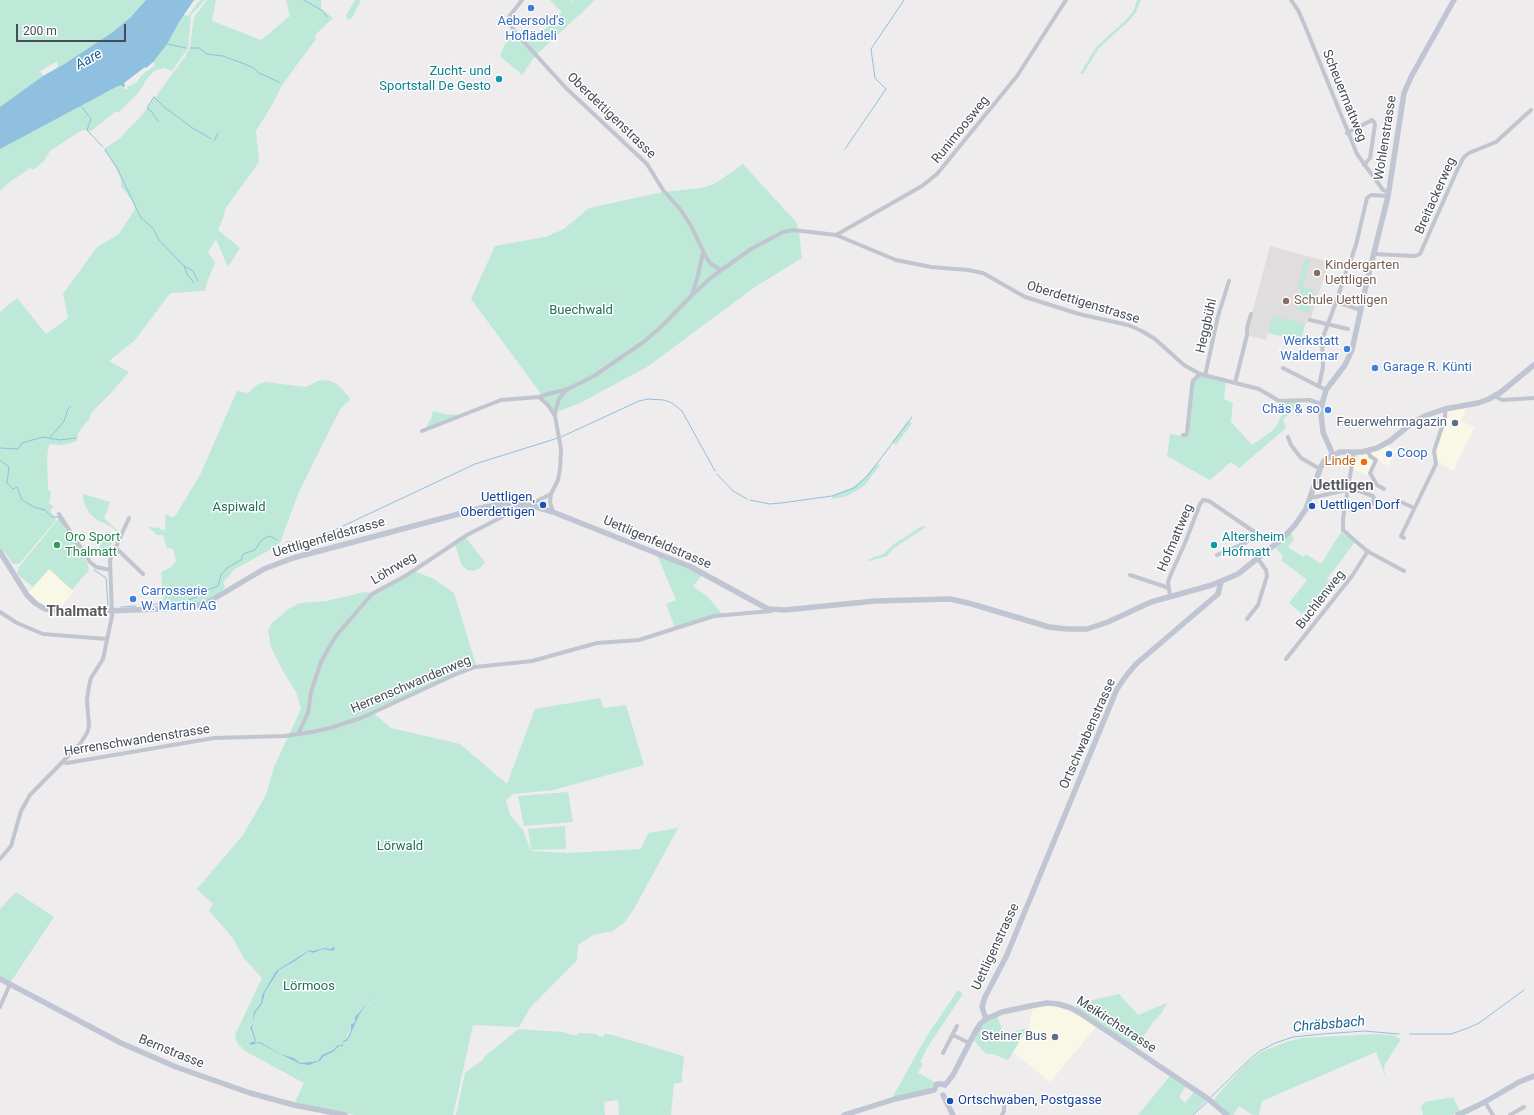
<!DOCTYPE html>
<meta charset="utf-8">
<style>
body{margin:0}
#map{position:relative;width:1534px;height:1115px;overflow:hidden;background:#eeecec;font-family:Roboto,sans-serif}
canvas{display:block}
.scale{position:absolute;left:16px;top:24px;width:110px;height:18px;box-sizing:border-box;border:2px solid #464c57;border-top:0;padding-left:5px;font-size:12px;line-height:14px;white-space:nowrap;color:#464c57;-webkit-text-stroke:3px #fff;paint-order:stroke}
</style>
<div id="map">
<canvas width="1534" height="1115"></canvas>
<div class="scale">200 m</div>
</div>
<script>
const c = document.querySelector('canvas').getContext('2d');
c.lineJoin = 'round';
function fillPath(path, color) { c.fillStyle = color; c.fill(path, 'evenodd'); }
const poly = rows => new Path2D(rows.map(r => 'M' + r).join(''));
function trace(path, color, width, dash) { c.strokeStyle = color; c.lineWidth = width; c.lineCap = dash ? 'butt' : 'round'; c.setLineDash(dash || []); c.stroke(path); }
function label(font, color, halo, rows, align = 'center') {
  c.font = font + ' Roboto,sans-serif'; c.lineWidth = 3; c.setLineDash([]); c.textBaseline = 'middle'; c.strokeStyle = halo; c.fillStyle = color; for (const [text, x, y, turn = 0] of rows) {
    c.save(); c.translate(x, y); c.rotate((+turn || 0) * Math.PI / 180); c.textAlign = isNaN(turn) ? turn : align; if (halo) c.strokeText(text, 0, 0); c.fillText(text, 0, 0); c.restore();
  }
}
const commercial = poly([
 [1467,407,1461,421,1475,427,1453,471,1438,462,1435,451,1449,410],
 [1387,446,1397,451,1388,466,1376,459,1367,475,1354,470,1354,468,1360,454,1374,452],
 [49,569,74,591,65,602,61,609,46,607,40,604,28,593],
 [1060,1004,1097,1026,1050,1082,1013,1052,1029,1026,1033,1005]
]);
const education = poly([
 [1270,246,1329,262,1310,321,1305,324,1301,341,1268,333,1266,340,1249,336,1248,328]
]);
const green = poly([
 [0,0,195,0,193,1,184,15,188,16,197,4,201,0,205,0,191,15,188,48,172,71,164,68,154,71,146,80,139,92,119,112,115,112,91,131,82,130,50,151,44,161,33,170,30,168,7,184,0,191],
 [57,61,58,67,43,76,40,71],
 [153,62,155,64,153,67,143,74,138,80,139,81,127,87,128,89,125,90,124,87,125,86,123,83,145,67,146,68],
 [207,0,216,0,212,21,261,40,290,16,286,0,321,0,321,9,333,18,315,35,316,39,282,85,272,105,256,131,259,162,225,209,224,216,218,230,240,248,228,267,216,239,208,252,215,263,207,282,205,291,171,293,168,296,135,340,109,361,129,372,110,394,92,412,89,419,78,433,77,441,63,445,49,444,47,457,48,489,51,493,49,504,53,505,53,507,50,510,56,520,19,564,13,564,4,551,0,553,0,312,17,298,46,334,68,318,63,294,97,247,119,234,135,209,133,202,121,186,121,179,116,168,104,149,119,139,142,115,185,57,190,46,194,17],
 [355,0,361,0,352,18,348,20,346,16],
 [550,0,570,0,573,1,574,0,595,0,535,56,522,75,500,56,505,44,516,33,523,41,530,33,538,36,562,12],
 [1137,0,1141,0,1136,12,1130,20,1099,48,1083,74,1080,74,1096,47,1127,19,1134,10],
 [743,164,796,222,799,232,802,258,755,287,647,367,580,403,554,413,542,395,471,299,495,246,545,237,564,229,589,208,663,192,702,188,716,183],
 [1305,259,1310,260,1303,287,1314,290,1309,313,1296,309,1301,288,1298,287],
 [1272,316,1305,324,1301,341,1268,333],
 [1201,375,1226,381,1224,399,1233,403,1231,422,1252,445,1272,431,1277,425,1283,413,1283,402,1299,402,1290,414,1283,419,1286,428,1239,468,1231,462,1210,480,1167,456,1170,434,1188,437,1191,393,1194,382],
 [328,380,337,384,350,398,349,401,341,408,333,423,298,494,280,543,268,551,235,569,223,582,225,587,223,590,208,600,196,605,164,607,161,572,171,567,176,561,173,549,167,548,163,535,157,535,148,527,160,528,161,530,165,530,166,514,173,518,177,513,200,475,237,391,248,393,257,385,265,382,306,387,318,381],
 [433,411,445,414,460,415,426,428,431,418],
 [908,421,912,423,896,445,892,442],
 [876,464,880,465,864,486,847,496,832,499,832,496,853,487,864,478],
 [83,494,110,502,104,518,120,533,119,535,112,527,97,520,90,514,84,503],
 [59,518,87,562,89,570,72,590,49,569,33,587,17,574,19,567],
 [922,526,926,527,894,548,887,556,869,561,867,560,883,554,894,544],
 [107,531,116,536,106,554,98,550],
 [1290,531,1294,539,1288,547,1303,557,1306,554,1321,564,1341,532,1355,542,1327,579,1330,581,1302,614,1289,603,1307,580,1281,560,1283,556,1274,546],
 [466,538,485,562,480,568,473,571,467,570,461,564,455,544],
 [657,555,703,574,693,586,708,597,722,614,675,628,666,604,676,600],
 [414,571,434,579,454,593,476,665,371,711,391,728,460,744,507,784,535,709,600,698,604,708,626,705,644,765,553,790,513,794,506,801,510,815,523,830,531,851,568,853,641,849,648,833,678,828,635,907,625,922,613,931,593,935,578,945,577,960,530,1008,519,1027,473,1025,453,1115,356,1115,326,1110,295,1102,304,1083,245,1051,238,1044,235,1038,236,1033,262,978,243,957,233,938,209,911,213,904,197,889,243,835,266,795,274,767,301,709,296,692,283,671,271,647,268,630,272,623,290,608,300,603,326,601,365,592,372,593],
 [327,948,333,949,333,951,323,949,313,953,309,951,295,961,279,970,265,992,262,1004,255,1013,252,1031,256,1040,255,1043,257,1043,265,1045,281,1054,294,1058,300,1063,318,1061,322,1055,333,1050,338,1045,342,1045,343,1041,347,1039,347,1035,355,1022,355,1017,358,1013,368,1002,371,1001,359,1015,349,1038,347,1041,343,1042,343,1046,339,1046,333,1052,324,1056,321,1061,309,1065,300,1064,259,1043,249,1044,255,1041,250,1031,250,1026,253,1023,256,1010,261,1003,262,995,276,971,308,950,313,951],
 [568,792,573,822,524,826,518,796],
 [565,826,566,849,531,850,528,829],
 [16,892,54,917,10,983,0,977,0,909],
 [958,990,963,994,927,1048,920,1062,923,1064,918,1073,936,1083,929,1089,892,1098,925,1039],
 [1119,994,1138,1015,1167,1003,1161,1014,1154,1021,1135,1048,1075,1008,1077,1005,1080,1003],
 [996,1014,1004,1034,1028,1028,1008,1060,993,1054,986,1054,971,1037,975,1032],
 [518,1029,562,1032,572,1035,577,1035,579,1033,596,1034,598,1036,603,1037,605,1034,613,1035,683,1056,684,1060,682,1074,682,1082,680,1083,674,1083,671,1115,619,1115,618,1100,604,1102,605,1115,456,1115,465,1073,484,1059,484,1057],
 [1378,1034,1392,1035,1401,1039,1385,1064,1384,1070,1387,1080,1376,1052,1262,1101,1259,1115,1253,1115,1239,1106,1233,1115,1230,1115,1213,1101,1219,1093,1248,1062,1261,1052,1286,1042,1302,1038],
 [1170,1076,1186,1086,1180,1095,1180,1098,1185,1103,1194,1092,1205,1099,1206,1101,1192,1115,1138,1115],
 [1453,1097,1460,1112,1451,1115,1423,1115,1421,1106,1425,1102]
]);
const water = poly([
 [146,0,194,0,179,22,167,44,153,62,146,68,145,67,124,83,125,86,123,87,121,85,116,87,0,149,0,107,43,76,63,65,113,32,131,17],
 [333,947,335,948,333,951,323,949,313,953,309,951,295,961,279,970,265,992,262,1004,255,1013,252,1029,256,1040,255,1043,260,1042,281,1054,294,1058,300,1063,318,1061,322,1055,333,1050,338,1045,342,1045,343,1041,347,1039,351,1030,351,1025,355,1022,355,1017,372,998,359,1015,349,1038,347,1041,343,1042,343,1046,339,1046,333,1052,324,1056,320,1061,309,1065,300,1064,259,1043,250,1045,250,1043,255,1041,250,1028,253,1023,254,1012,261,1003,262,995,276,971,309,950,313,951,324,948,332,949]
]);
const stream = poly([
 [304,0,323,11,327,17],
 [167,44,186,48],
 [191,48,199,48,207,54,223,56,242,63,252,67,259,73,279,82],
 [154,97,163,106,191,127,211,139],
 [154,97,147,108,151,111,158,121],
 [81,106,91,119,87,130,103,147],
 [214,141,218,133],
 [845,149,886,89,875,78,871,49,904,0],
 [105,150,117,168,141,218,153,228,159,240,184,266,187,274,194,283],
 [184,266,193,271,198,281],
 [50,437,56,431,64,421,68,409,71,406],
 [561,437,639,401,648,399,664,400,672,403,682,411,715,471],
 [0,448,18,449,22,443,43,437,59,440,76,438],
 [0,460,9,467,7,483,13,489,17,487,22,500,34,507,45,510,52,517,58,517,65,527],
 [717,474,733,491,747,499],
 [750,500,770,504,781,503,832,496,854,488,860,483,869,474,912,417],
 [67,530,79,549],
 [326,534,475,464,558,438],
 [287,542,305,543,321,536],
 [94,570,106,578,108,605],
 [185,601,202,595,205,589,208,590,218,586,221,575,227,568,241,560,243,554,255,550,260,542,265,538,270,536,277,540],
 [143,606,170,602],
 [121,607,136,606],
 [1410,1034,1451,1034,1468,1028,1479,1023,1524,990],
 [1210,1098,1250,1059,1260,1051,1275,1043,1293,1037,1322,1034,1364,1031,1399,1034],
 [1193,1115,1207,1102]
]);
const street = poly([
 [522,0,509,17,510,23,514,31,566,88,647,164,663,190,680,209,691,226,707,259,711,264,721,270],
 [1291,0,1298,10,1305,26,1357,154,1383,190,1389,193],
 [1347,133,1372,120,1374,122,1375,125,1370,158,1364,165],
 [836,235,922,186,937,174,1017,76,1066,0],
 [1374,254,1415,256,1420,254,1459,166,1464,157,1469,153,1496,142,1531,110],
 [1349,265,1356,245,1367,198,1371,195,1388,196],
 [1346,272,1336,302,1361,310],
 [692,295,713,276,751,249,783,232,793,230,836,235,896,260,931,267,968,270,983,273,1025,297,1079,314,1128,325,1142,331,1155,339,1184,365,1200,374,1259,389,1279,401,1309,400,1322,404],
 [1310,320,1348,329],
 [1283,368,1326,390],
 [1205,376,1218,316,1229,281],
 [1235,383,1247,335,1247,328,1251,314],
 [1319,386,1323,367,1322,340,1336,302],
 [1495,396,1502,400,1534,398],
 [539,397,548,405,555,416],
 [422,431,501,400,539,397,548,394,568,389,594,376,645,341,662,326,692,295,698,275,703,253],
 [1183,435,1186,435,1187,433,1192,386,1193,381,1200,374],
 [1288,437,1291,445,1301,458,1320,469],
 [1368,451,1370,456,1376,460,1370,473,1377,485,1384,489],
 [1354,452,1343,519,1343,530,1367,551,1404,571],
 [1348,487,1373,496,1374,499,1372,504],
 [551,494,550,502,553,512],
 [1310,497,1315,497,1347,490],
 [1397,500,1414,508],
 [529,505,551,494,558,480,560,469,561,449,555,416,556,409,559,399,567,389],
 [59,514,90,562,96,567,110,570],
 [1404,538,1401,536,1436,464,1434,451,1445,418,1445,409],
 [115,547,143,574],
 [1130,575,1169,588],
 [1170,596,1168,582,1171,574,1185,543,1200,504,1203,500,1209,501,1256,533,1245,543,1217,555],
 [0,612,17,623,43,634,107,639],
 [1247,619,1258,605,1267,576,1266,570,1258,559],
 [1286,659,1352,576,1368,551],
 [298,734,308,713,311,692,321,662,327,651,336,636,372,594,407,575,467,535,525,505],
 [63,762,67,763,214,738,285,736,312,732,330,728,361,718,454,675,475,667,532,661,597,643,639,640,714,616,771,611],
 [0,859,11,846,21,811,30,795,80,744,87,733,89,726,87,700,89,686,91,678,103,659,112,616,110,560,129,518],
 [0,1007,10,984],
 [953,1035,969,1043],
 [943,1053,957,1026],
 [1485,1102,1493,1115],
 [1002,1115,1004,1111,1004,1104],
 [1510,1115,1524,1107]
]);
const secondary = poly([
 [1333,455,1323,432,1321,414,1322,404,1326,390,1345,365,1352,350,1367,281,1388,196,1404,93,1411,77,1454,0],
 [0,552,27,595,35,603,45,609,58,611,79,612,185,608,205,604,264,569,293,558,485,507,498,505,519,504,533,506,553,512,691,567,768,609,785,610,875,601,950,599,972,604,1049,627,1067,629,1087,629,1108,622,1151,602,1212,585,1238,574,1283,538,1295,525,1306,509,1320,469,1324,461,1330,457,1340,452,1362,452,1377,448,1390,441,1412,423,1427,415,1445,409,1478,403,1489,399,1501,392,1534,365],
 [0,979,121,1043,176,1067,250,1093,294,1105,345,1115],
 [986,1019,982,1007,985,997,1006,957,1117,689,1126,676,1136,664,1218,594,1221,582],
 [945,1085,953,1075,974,1034,980,1024,986,1019,1002,1012,1030,1006,1047,1003,1058,1004,1071,1008,1080,1013,1207,1098,1227,1115],
 [934,1090,937,1084,941,1084,945,1085],
 [943,1095,953,1115],
 [844,1115,895,1099,934,1090],
 [1458,1115,1485,1102,1519,1082,1534,1076]
]);
const markers = [
 [531,8,4,"#3f7fe0"],
 [499,79,4,"#0f9aa8"],
 [1317,273,4,"#8d6e63"],
 [1286,301,4,"#8d6e63"],
 [1347,349,4,"#3f7fe0"],
 [1375,368,4,"#3f7fe0"],
 [1328,410,4,"#3f7fe0"],
 [1455,423,4,"#5c6f8a"],
 [1389,454,4,"#3f7fe0"],
 [1364,462,4,"#e8710a"],
 [543,505,4,"#1a4fb4"],
 [1312,506,4,"#1a4fb4"],
 [57,545,4,"#2e9e5b"],
 [1214,545,4,"#0f9aa8"],
 [133,599,4,"#3f7fe0"],
 [1055,1037,4,"#5c6f8a"],
 [950,1101,4,"#1a4fb4"]
];
const shopNames = [
 ["Aebersold's",531,22,"center"],
 ["Hoflädeli",531,37,"center"],
 ["Werkstatt",1339,342,"right"],
 ["Waldemar",1339,357,"right"],
 ["Garage R. Künti",1383,368],
 ["Chäs & so",1320,410,"right"],
 ["Coop",1397,454],
 ["Carrosserie",141,592],
 ["W. Martin AG",141,607]
];
const cultureNames = [
 ["Zucht- und",491,72],
 ["Sportstall De Gesto",491,87],
 ["Altersheim",1222,538,"left"],
 ["Hofmatt",1222,553,"left"]
];
const streetNames = [
 ["Scheuermattweg",1344,96,68],
 ["Oberdettigenstrasse",611,116,44],
 ["Runimoosweg",961,130,-51],
 ["Wohlenstrasse",1386,138,-81],
 ["Breitackerweg",1436,196,-66],
 ["Oberdettigenstrasse",1083,303,17],
 ["Heggbühl",1207,326,-77],
 ["Uettligenfeldstrasse",329,538,-16],
 ["Hofmattweg",1176,538,-67],
 ["Uettligenfeldstrasse",657,543,23],
 ["Löhrweg",394,569,-31],
 ["Buchlenweg",1321,600,-52],
 ["Herrenschwandenweg",411,685,-23],
 ["Ortschwabenstrasse",1088,734,-66],
 ["Herrenschwandenstrasse",137,741,-9],
 ["Uettligenstrasse",996,947,-65],
 ["Meikirchstrasse",1116,1025,33],
 ["Bernstrasse",171,1052,22]
];
const educationNames = [
 ["Kindergarten",1325,266],
 ["Uettligen",1325,281],
 ["Schule Uettligen",1294,301]
];
const parkNames = [
 ["Buechwald",581,311],
 ["Aspiwald",239,508],
 ["Lörwald",400,847],
 ["Lörmoos",309,987]
];
const serviceNames = [
 ["Feuerwehrmagazin",1447,423],
 ["Steiner Bus",1047,1037]
];
const foodNames = [
 ["Linde",1356,462]
];
const transitNames = [
 ["Uettligen,",535,498,"right"],
 ["Oberdettigen",535,513,"right"],
 ["Uettligen Dorf",1320,506],
 ["Ortschwaben, Postgasse",958,1101]
];
const leisureNames = [
 ["Oro Sport",65,538],
 ["Thalmatt",65,553]
];
const waterNames = [
 ["Aare",89,60,-29],
 ["Chräbsbach",1329,1025,-5]
];
const quarterNames = [
 ["Uettligen",1343,486],
 ["Thalmatt",77,612]
];
fillPath(commercial, '#f9f7e5');
fillPath(education, '#dfdddd');
fillPath(green, '#bee8d7');
fillPath(water, '#90c0e0');
trace(stream, '#90c0e0', 1);
trace(street, '#c0c5d0', 4);
trace(secondary, '#c0c5d3', 5.5);
for (const [x, y, r, color] of markers) { const dot = new Path2D(); dot.arc(x, y, r, 0, 2 * Math.PI); c.fillStyle = color; c.fill(dot); trace(dot, '#fff', 1.5); }
label('13px', '#366cbe', '#fff', shopNames, 'left');
label('13px', '#0d838f', '#fff', cultureNames, 'right');
label('13px', '#464c57', '#fff', streetNames);
label('13px', '#785e54', '#fff', educationNames, 'left');
label('13px', '#216e57', '#fff', parkNames);
label('13px', '#4e5e75', '#fff', serviceNames, 'right');
label('13px', '#c56008', '#fff', foodNames, 'right');
label('13px', '#164399', '#fff', transitNames, 'left');
label('13px', '#27864d', '#fff', leisureNames, 'left');
label('italic 14px', '#1c6394', '#fff', waterNames);
label('bold 15px', '#595b60', '#fff', quarterNames);
</script>
